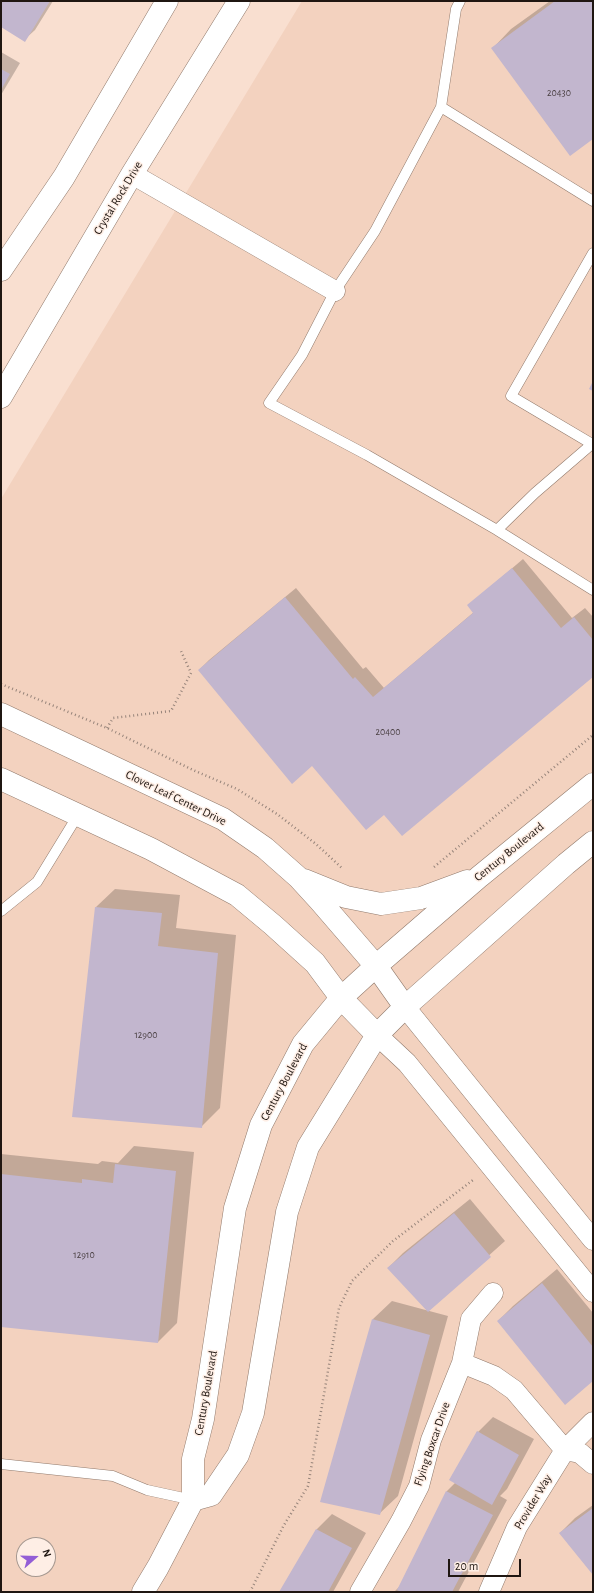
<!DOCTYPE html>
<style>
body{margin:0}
#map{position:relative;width:594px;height:1593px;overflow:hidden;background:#f9dfd0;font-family:"Alegreya Sans",sans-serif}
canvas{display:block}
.frame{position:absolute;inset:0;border:2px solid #1f1611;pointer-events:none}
.north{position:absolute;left:16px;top:1537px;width:40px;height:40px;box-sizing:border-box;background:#feeee5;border:1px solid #a59890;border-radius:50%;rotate:70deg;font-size:11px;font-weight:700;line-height:16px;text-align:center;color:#1f1611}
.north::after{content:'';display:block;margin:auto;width:14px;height:18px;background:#935ed6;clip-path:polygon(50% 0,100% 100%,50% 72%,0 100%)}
.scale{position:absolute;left:448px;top:1559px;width:73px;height:18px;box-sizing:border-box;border:2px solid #1f1611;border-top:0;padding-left:5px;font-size:12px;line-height:14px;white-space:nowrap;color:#1f1611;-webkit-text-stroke:3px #feeee5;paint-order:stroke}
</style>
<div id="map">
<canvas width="594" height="1593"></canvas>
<div class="frame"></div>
<div class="north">N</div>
<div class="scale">20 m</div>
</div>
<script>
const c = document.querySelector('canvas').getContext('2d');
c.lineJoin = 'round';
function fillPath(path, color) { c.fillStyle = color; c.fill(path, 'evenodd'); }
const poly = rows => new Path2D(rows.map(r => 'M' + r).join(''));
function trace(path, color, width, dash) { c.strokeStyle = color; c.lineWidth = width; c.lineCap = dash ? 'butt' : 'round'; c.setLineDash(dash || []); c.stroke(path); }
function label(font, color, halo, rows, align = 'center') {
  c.font = font + ' "Alegreya Sans",sans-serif'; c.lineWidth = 3; c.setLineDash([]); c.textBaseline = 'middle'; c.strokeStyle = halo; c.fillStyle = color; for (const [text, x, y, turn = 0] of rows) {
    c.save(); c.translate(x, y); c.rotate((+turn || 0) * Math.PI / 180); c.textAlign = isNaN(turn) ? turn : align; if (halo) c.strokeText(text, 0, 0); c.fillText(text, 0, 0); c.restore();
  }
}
const built = poly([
 [302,1,593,1,593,1592,1,1592,1,499],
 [24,1545,48,1545,48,1569,24,1569]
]);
const shadow = poly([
 [1,1,53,1,35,30,24,40,1,26],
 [550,1,593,1,593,138,493,48,511,29],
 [1,52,20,63,1,95],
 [523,559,572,618,585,608,593,617,593,675,384,813,312,765,199,670,209,660,296,588,363,669,366,667,384,688,474,612,469,605],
 [115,889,180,895,176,928,236,935,220,1108,201,1127,96,907],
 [134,1146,194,1152,177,1323,158,1342,1,1326,1,1154,98,1164,102,1161,118,1163],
 [470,1199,505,1241,428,1310,388,1268,403,1253],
 [557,1269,593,1313,593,1380,498,1321,513,1306],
 [392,1301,448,1316,398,1496,379,1514,373,1319],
 [493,1417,534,1439,507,1489,500,1496,507,1500,458,1592,394,1592,401,1585,447,1491,455,1483,478,1432],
 [593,1505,593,1573,560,1533,575,1518],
 [332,1514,366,1533,333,1592,280,1592,317,1529]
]);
const building = poly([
 [1,1,50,1,25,42,1,27],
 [555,1,593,1,593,139,570,156,491,48],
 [1,69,10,74,1,90],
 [593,381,593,391,589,389],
 [512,568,561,628,574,617,593,640,593,677,402,836,384,815,366,830,312,766,292,784,198,670,285,597,353,679,355,677,373,697,473,613,467,605],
 [95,907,162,913,158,946,218,953,202,1128,72,1117],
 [115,1164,176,1171,158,1343,1,1327,1,1174,82,1183,82,1179,113,1183],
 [454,1213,491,1257,428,1312,387,1268],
 [542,1283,593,1347,593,1381,565,1405,497,1321],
 [372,1319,430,1335,380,1515,320,1502],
 [477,1431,519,1455,492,1505,449,1480],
 [446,1491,493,1515,452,1592,401,1592,397,1590],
 [593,1508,593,1575,559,1533],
 [316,1529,352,1548,328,1592,279,1592]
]);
const path = poly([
 [1,684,107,728,193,770,237,789,277,814,316,844,343,869],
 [107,728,113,718,171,711,191,673,181,651],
 [434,867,593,735],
 [250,1592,284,1525,308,1486,339,1308,352,1281,393,1241,473,1180]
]);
const service = poly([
 [460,1,456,9,441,107,375,231,335,291,302,355,269,403,367,455,497,530,593,590],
 [441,107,593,201],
 [497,530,535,493,592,444,511,396,593,253],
 [1,911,37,882,78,815],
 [1,1464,113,1476,147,1490,193,1500]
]);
const minor = poly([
 [132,174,335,291],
 [405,1007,593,1240],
 [377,1035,407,1063,593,1292],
 [462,1363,494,1376,514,1390,565,1450,580,1453,593,1464],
 [360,1592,401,1521,419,1486,431,1440,462,1363,471,1319,493,1293],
 [489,1592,517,1527,565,1450,593,1422]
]);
const tertiary = poly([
 [1,714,223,819,265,848,299,878,320,901,376,966,405,1007],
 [1,779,151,849,237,895,273,925,315,963,341,998,377,1035],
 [304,880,346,897,381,904,421,898,467,881],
 [193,1500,211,1495,238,1455,253,1413,287,1212,308,1147,377,1035,405,1007,566,864,593,842],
 [143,1592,158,1567,193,1500,193,1459,203,1419,235,1208,261,1125,303,1044,341,998,376,966,479,877,593,784]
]);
const secondary = poly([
 [1,270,64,177,167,1],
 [1,397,132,174,239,1]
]);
const numberNames = [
 ["20430",559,93],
 ["20400",388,732],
 ["12900",146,1035],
 ["12910",84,1255]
];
const streetNames = [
 ["Crystal Rock Drive",118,198,-59],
 ["Clover Leaf Center Drive",176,798,26],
 ["Century Boulevard",509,852,-39],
 ["Century Boulevard",284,1082,-62],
 ["Century Boulevard",206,1393,-80],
 ["Flying Boxcar Drive",432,1444,-71],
 ["Provider Way",533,1502,-59]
];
fillPath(built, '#f3d2bf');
fillPath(shadow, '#0003');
fillPath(building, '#c2b6ce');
trace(service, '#917a6c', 11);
trace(minor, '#917a6c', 21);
trace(tertiary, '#917a6c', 23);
trace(secondary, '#917a6c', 23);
trace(path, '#96847a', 2.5, [1, 3]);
trace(service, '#fff', 10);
trace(minor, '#fff', 20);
trace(tertiary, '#fff', 22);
trace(secondary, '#fff', 22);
label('10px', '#483e40', null, numberNames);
label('12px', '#1f1611', '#feeee5', streetNames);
</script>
